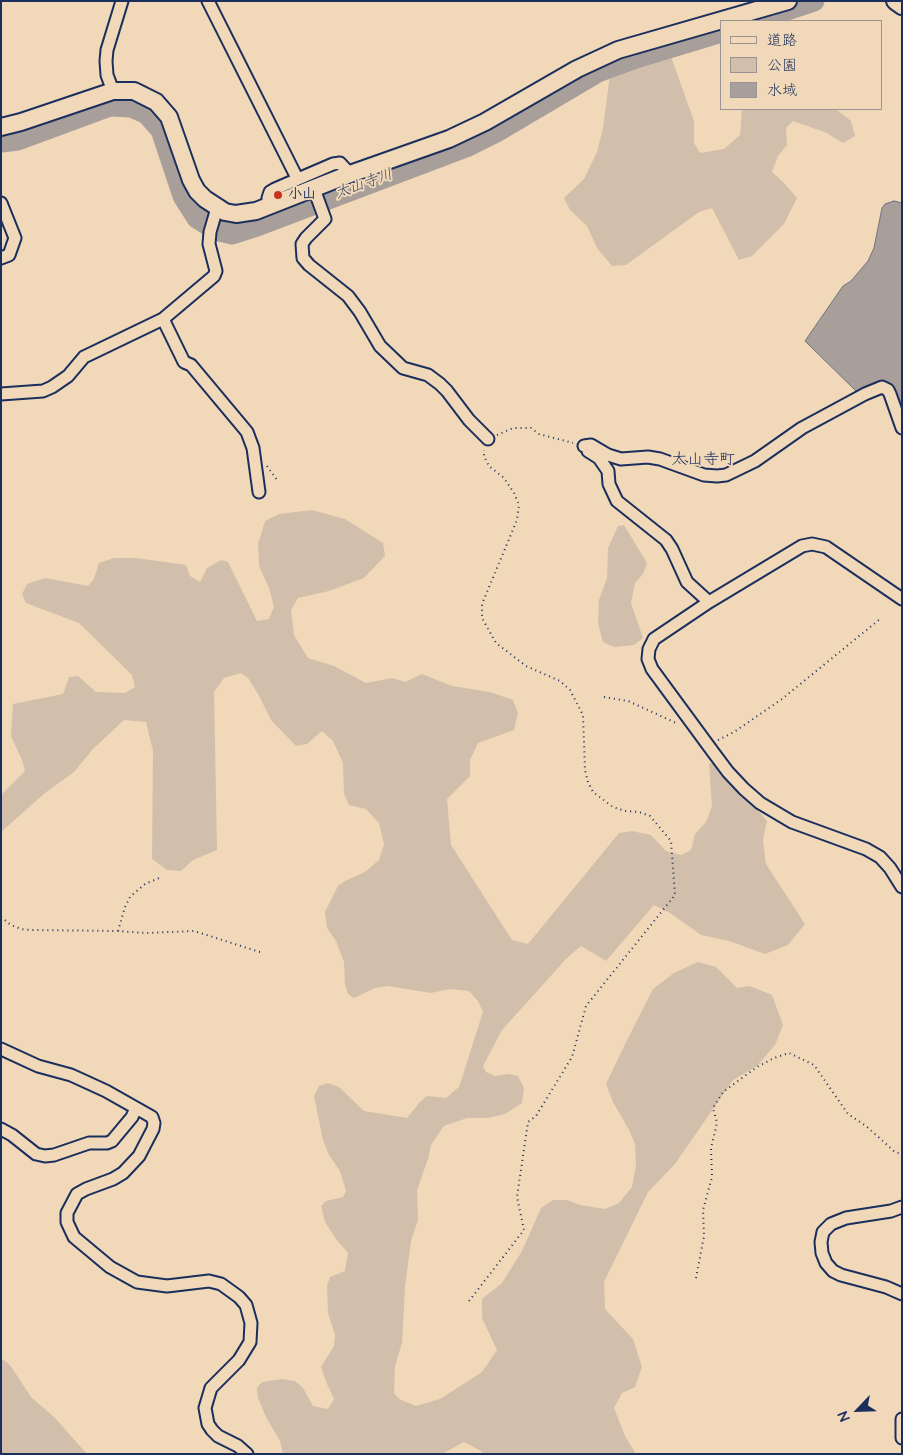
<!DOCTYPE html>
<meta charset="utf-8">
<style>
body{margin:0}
#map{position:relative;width:903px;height:1455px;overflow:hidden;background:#f1d8b9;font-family:"Architects Daughter","Klee One",sans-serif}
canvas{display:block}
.frame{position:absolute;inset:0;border:2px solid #1b2f5e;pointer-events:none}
.legend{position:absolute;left:720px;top:20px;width:162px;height:90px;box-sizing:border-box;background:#f1d8b9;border:1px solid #9b9495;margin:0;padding:6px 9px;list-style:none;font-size:15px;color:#1b2f5e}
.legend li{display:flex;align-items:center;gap:10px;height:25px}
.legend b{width:25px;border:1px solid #9b9495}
.north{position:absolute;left:833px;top:1385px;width:50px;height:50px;-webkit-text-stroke:4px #f1d8b9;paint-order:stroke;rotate:246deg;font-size:14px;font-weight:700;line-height:20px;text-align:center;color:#1b2f5e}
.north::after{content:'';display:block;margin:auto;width:18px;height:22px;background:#1b2f5e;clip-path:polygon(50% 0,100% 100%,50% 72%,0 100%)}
</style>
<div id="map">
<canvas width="903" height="1455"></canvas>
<div class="frame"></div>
<ul class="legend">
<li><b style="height:6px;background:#f1d8b9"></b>道路</li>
<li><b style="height:14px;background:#d1bfac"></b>公園</li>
<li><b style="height:14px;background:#a89e9a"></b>水域</li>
</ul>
<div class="north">N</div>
</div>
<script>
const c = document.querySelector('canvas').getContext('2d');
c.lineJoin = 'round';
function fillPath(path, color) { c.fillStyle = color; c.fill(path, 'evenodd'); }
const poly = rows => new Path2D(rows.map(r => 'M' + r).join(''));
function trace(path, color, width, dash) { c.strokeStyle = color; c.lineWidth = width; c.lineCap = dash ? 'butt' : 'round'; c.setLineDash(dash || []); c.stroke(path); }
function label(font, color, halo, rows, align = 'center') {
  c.font = font + ' "Architects Daughter","Klee One",sans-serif'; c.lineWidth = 4; c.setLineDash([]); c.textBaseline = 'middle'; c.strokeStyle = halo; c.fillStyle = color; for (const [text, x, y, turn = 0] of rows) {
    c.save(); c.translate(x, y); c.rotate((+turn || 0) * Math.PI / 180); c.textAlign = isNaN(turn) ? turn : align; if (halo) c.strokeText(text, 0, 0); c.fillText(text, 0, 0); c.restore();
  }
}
const green = poly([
 [670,54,694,121,694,143,700,153,724,149,740,135,742,109,836,109,851,121,855,136,843,143,827,133,793,121,786,128,787,145,778,156,772,172,784,183,797,198,784,224,752,256,739,260,712,208,699,212,626,265,612,266,597,248,587,226,570,210,564,198,584,179,597,152,603,128,610,74,634,63],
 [312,510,345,519,383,543,385,556,364,578,329,591,298,598,291,610,294,635,308,658,334,666,366,683,393,678,405,682,422,674,452,686,490,692,513,700,518,713,514,730,478,743,470,760,470,776,447,799,451,845,512,940,528,944,619,833,632,831,651,835,666,851,681,855,691,850,695,834,706,822,712,806,709,763,718,765,767,821,763,840,766,864,805,924,788,945,765,954,729,941,701,935,670,913,654,905,606,961,581,946,566,959,502,1030,483,1066,486,1072,495,1076,509,1074,518,1076,524,1088,522,1103,505,1114,488,1118,467,1118,444,1126,431,1145,428,1159,417,1190,418,1220,411,1241,405,1287,402,1343,395,1366,394,1393,399,1399,416,1406,440,1399,482,1372,497,1350,482,1318,482,1299,502,1283,522,1251,541,1208,553,1200,567,1200,580,1205,605,1209,619,1203,632,1187,636,1166,635,1144,629,1130,613,1102,606,1084,626,1042,653,989,674,973,698,962,716,967,737,988,750,986,772,995,783,1025,775,1045,757,1066,733,1080,675,1164,648,1192,604,1282,605,1309,633,1339,642,1367,635,1387,622,1393,614,1408,625,1436,636,1454,483,1454,481,1451,464,1442,442,1454,283,1454,280,1441,266,1417,258,1398,257,1388,262,1382,282,1379,295,1381,303,1388,313,1406,328,1409,334,1399,327,1384,321,1367,334,1346,335,1335,328,1313,327,1286,330,1277,345,1271,348,1253,336,1239,325,1222,321,1206,326,1201,343,1197,346,1191,340,1171,329,1155,323,1140,314,1096,319,1086,328,1083,339,1087,364,1111,407,1118,420,1102,427,1096,446,1098,459,1087,483,1012,478,1001,469,991,450,989,431,993,387,986,375,988,354,998,348,994,345,984,344,962,336,941,327,928,325,912,338,886,345,881,365,872,379,860,384,844,379,823,366,809,349,805,344,794,343,763,333,741,322,731,307,744,296,746,271,720,258,694,248,678,241,673,224,678,214,692,217,850,193,860,181,871,167,870,152,859,153,751,146,722,124,720,93,749,74,772,45,793,1,832,1,795,25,771,22,760,11,736,13,704,63,694,69,677,78,676,96,692,125,693,135,687,132,675,79,623,26,603,22,594,27,584,45,578,88,586,94,579,99,563,114,558,136,558,186,565,190,576,200,582,207,568,221,560,228,562,257,621,269,619,274,607,269,588,259,566,258,544,265,521,279,514],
 [624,525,647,563,643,574,635,583,631,603,643,638,634,645,614,647,603,642,598,623,599,600,607,578,608,548,618,526],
 [1,1358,10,1365,31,1397,55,1418,87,1454,1,1454]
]);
const water = poly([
 [894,201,902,203,902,412,896,392,892,386,881,381,858,393,805,341,843,286,851,281,868,261,874,248,882,208,885,204,894,201]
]);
const river = poly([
 [754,21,814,1],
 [1,142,18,140,110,106,131,107,147,114,161,130,183,196,197,218,216,230,232,234,257,226,466,147,498,131,598,72,636,58,722,32]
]);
const path = poly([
 [497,435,513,428,531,428,539,434,573,443],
 [267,466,277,480],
 [604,697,628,701,676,723],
 [718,740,734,732,782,699,880,619],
 [1,917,11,925,21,929,30,930,118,931,146,933,194,931,263,953],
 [118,931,125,907,130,897,145,884,159,878],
 [696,1278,704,1236,703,1210,712,1177,711,1148,717,1123,713,1108,723,1092,757,1067,774,1058,789,1053,814,1065,848,1114,866,1126,895,1152,902,1154],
 [469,1301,524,1230,517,1197,528,1122,536,1116,572,1057,586,1006,675,895,671,841,650,816,639,812,625,811,613,807,593,792,588,782,585,770,583,715,570,690,560,681,526,666,496,643,482,618,482,604,517,520,519,505,514,493,504,478,489,466,484,456,484,450]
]);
const street = poly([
 [208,1,297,178],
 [113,91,107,75,106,61,107,50,122,1],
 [314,189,325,219,306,238,302,244,303,258,309,265,348,296,360,312,380,346,403,368,428,375,440,384,447,391,469,420,488,439],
 [1,203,15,238,9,255,1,258],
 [268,207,268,198,270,192,275,189,333,164,340,163,350,174],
 [163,319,184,362,191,365,247,432,253,448,259,492],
 [1,394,43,391,52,387,68,376,84,357,163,319,214,276,216,271,209,244,210,232,217,208],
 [584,446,591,445,608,455,621,459,648,457,660,459,704,475,717,476,726,475,755,461,802,428,828,414,865,394,882,387,888,390,890,394,902,428],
 [588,451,599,458,608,471,609,484,617,501,666,540,672,549,687,582,709,602],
 [902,599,826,547,812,544,802,546,709,602,654,639,649,649,648,659,652,669,713,752,728,772,744,789,760,803,792,822,866,849,880,857,890,868,902,887],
 [1,1049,38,1066,71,1075,82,1080,106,1091,152,1117,154,1123,153,1129,139,1156,123,1173,113,1179,86,1189,77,1194,67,1213,67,1222,74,1237,110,1267,137,1282,167,1286,209,1281,221,1284,239,1297,246,1305,251,1323,250,1342,239,1360,211,1388,205,1408,208,1424,212,1430,218,1436,238,1446,247,1454],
 [1,1129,12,1135,36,1154,45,1156,54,1155,89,1143,107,1143,112,1141,132,1117,136,1108],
 [902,1207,891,1211,846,1218,831,1224,823,1232,821,1242,822,1253,826,1263,833,1271,841,1275,886,1287,902,1294],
 [902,1419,902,1438]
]);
const secondary = poly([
 [895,1,902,6],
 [1,127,21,122,113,91,134,91,156,102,169,117,191,180,197,191,205,199,225,212,236,214,256,211,350,174,449,139,485,122,577,69,618,50,788,1]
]);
const markers = [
 [278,195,5,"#c8321e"]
];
const poiNames = [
 ["小山",288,195]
];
const waterNames = [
 ["太山寺川",364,185,-20]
];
const quarterNames = [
 ["太山寺町",703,461]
];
fillPath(green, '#d1bfac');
fillPath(water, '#a89e9a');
trace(water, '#707282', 1);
trace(river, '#a89e9a', 21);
trace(street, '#1b2f5e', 15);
trace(secondary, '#1b2f5e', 20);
trace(path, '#1b2f5e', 2, [1, 4]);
trace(street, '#f1d8b9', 11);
trace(secondary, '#f1d8b9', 16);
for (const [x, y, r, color] of markers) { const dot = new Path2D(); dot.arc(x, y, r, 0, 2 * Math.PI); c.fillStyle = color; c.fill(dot); trace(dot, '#f1d8b9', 2); }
label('bold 14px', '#1b2f5e', '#f1d8b9', poiNames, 'left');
label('italic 15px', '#37456a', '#f1d8b9', waterNames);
label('16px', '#1b2f5e', '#f1d8b9', quarterNames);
</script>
